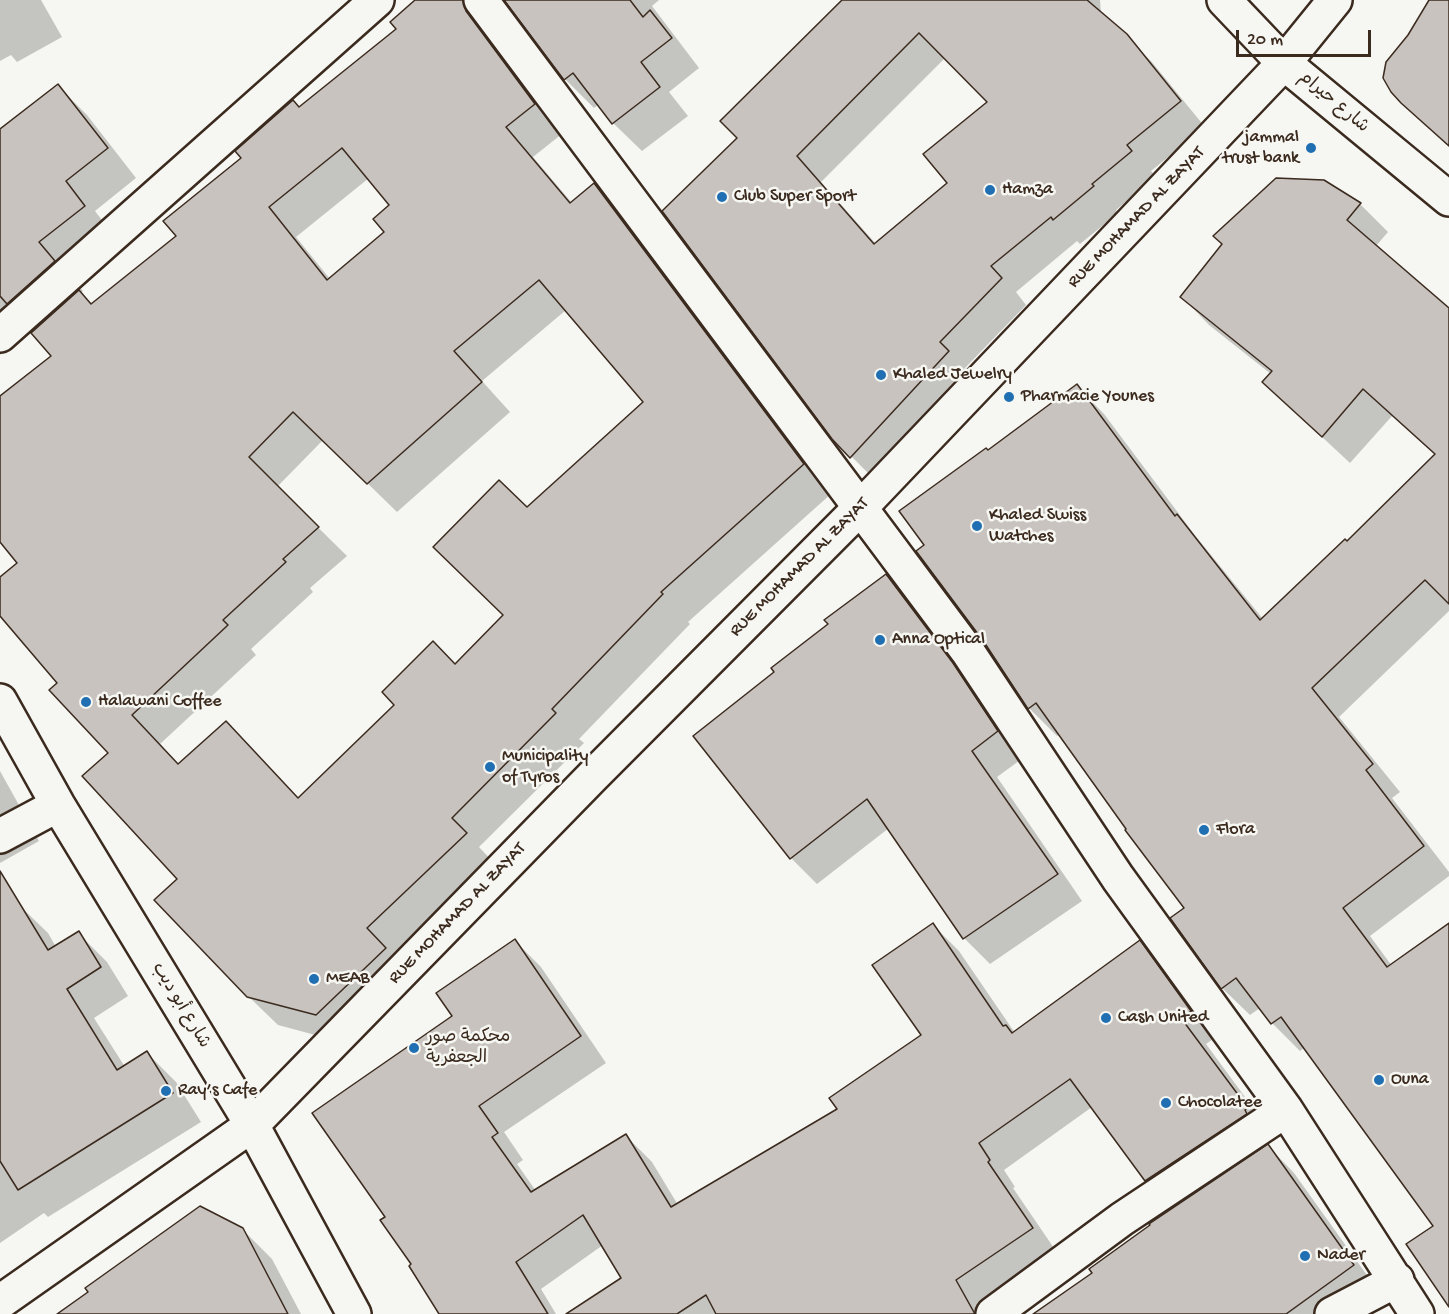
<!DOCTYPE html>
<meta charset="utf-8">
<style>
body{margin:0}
#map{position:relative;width:1449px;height:1314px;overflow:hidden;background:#f6f6f2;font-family:"Gochi Hand",sans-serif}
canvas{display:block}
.scale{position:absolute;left:1236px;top:30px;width:135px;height:27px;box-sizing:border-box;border:3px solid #3b2a1e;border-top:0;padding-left:8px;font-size:18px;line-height:21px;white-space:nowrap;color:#3b2a1e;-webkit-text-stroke:4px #f6f6f2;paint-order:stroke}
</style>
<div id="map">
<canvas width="1449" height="1314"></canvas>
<div class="scale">20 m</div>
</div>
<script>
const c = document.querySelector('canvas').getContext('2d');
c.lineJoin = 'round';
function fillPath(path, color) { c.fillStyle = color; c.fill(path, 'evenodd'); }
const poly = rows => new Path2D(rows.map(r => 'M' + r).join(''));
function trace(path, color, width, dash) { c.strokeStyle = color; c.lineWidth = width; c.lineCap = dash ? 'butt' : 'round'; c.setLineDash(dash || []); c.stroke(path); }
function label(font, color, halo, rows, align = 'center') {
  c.font = font + ' "Gochi Hand","Playpen Sans Arabic",sans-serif'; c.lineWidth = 5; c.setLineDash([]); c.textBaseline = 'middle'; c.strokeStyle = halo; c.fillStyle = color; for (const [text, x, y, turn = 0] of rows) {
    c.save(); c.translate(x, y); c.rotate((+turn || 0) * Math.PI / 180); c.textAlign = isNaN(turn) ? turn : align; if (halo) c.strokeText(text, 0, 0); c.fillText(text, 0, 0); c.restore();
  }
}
const shadow = poly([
 [0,0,41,0,62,37,17,62,11,55,0,61],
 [418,0,659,0,652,6,699,68,669,92,688,116,642,151,613,123,599,104,594,108,565,79,514,10,509,10,499,13,563,133,533,157,572,203,594,185,623,213,832,493,688,622,690,624,579,739,584,743,479,847,494,863,345,1043,278,1025,248,996,179,879,110,753,59,683,0,614,0,579,19,563,0,539,0,398,53,357,33,328,0,355,0,131,58,86,87,115,136,178,95,211,114,236,67,272,83,291,80,293,92,305,178,237,243,158,300,109,399,29],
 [369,178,391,205,386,232,330,279,296,237],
 [566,310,645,402,505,615,456,666,299,799,226,723,179,765,160,744,256,655,251,649,313,592,310,588,347,556,277,487,323,440,397,512,510,412,482,381],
 [844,0,1100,0,1101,14,1151,61,1205,127,1151,171,1156,177,1116,210,1118,213,1080,244,1077,241,1016,292,1026,305,965,368,974,378,877,482,833,438,739,138],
 [946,57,990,102,949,184,876,244,821,182],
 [1431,0,1449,0,1449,147,1402,102,1409,36],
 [1324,181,1360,204,1388,232,1376,246,1449,310,1449,611,1339,717,1400,792,1392,798,1449,872,1449,876,1370,936,1392,966,1449,925,1449,1305,1435,1226,1305,1047,1300,1051,1272,1023,1260,1008,1250,1015,1222,988,1186,909,1060,734,1057,736,1029,708,926,546,988,452,1077,386,1104,414,1194,534,1263,619,1347,543,1435,455,1392,416,1350,463,1292,409,1271,374,1209,325,1182,297],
 [886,575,912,601,978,690,1023,758,997,777,1082,901,990,964,964,938,889,828,817,884,791,858,695,736,776,672],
 [0,771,39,841,0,863],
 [19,905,48,933,56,947,78,933,107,962,128,996,94,1018,125,1067,147,1053,176,1082,201,1122,48,1217,44,1213,0,1243,0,917],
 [933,925,959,951,1015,1033,1140,942,1166,968,1216,1037,1206,1044,1273,1135,1270,1137,1272,1140,1266,1144,1294,1173,1379,1292,1360,1314,1036,1314,1094,1274,1174,1209,1146,1180,1092,1107,1004,1170,1015,1187,1013,1188,1058,1254,985,1314,612,1314,624,1279,603,1245,541,1289,556,1314,440,1314,387,1217,454,1017,515,941,541,967,606,1063,504,1132,523,1160,517,1164,536,1191,626,1136,652,1162,678,1205,839,1110,923,1036],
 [242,1229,272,1259,301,1314,60,1314]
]);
const building = poly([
 [415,0,463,0,466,11,535,104,506,127,570,203,594,183,804,464,661,592,663,594,552,709,556,713,452,818,467,833,367,928,386,948,316,1015,247,997,154,900,177,879,82,776,108,753,49,690,57,683,0,616,0,577,17,563,0,542,0,396,51,356,31,333,79,290,91,304,176,236,163,221,241,158,235,151,293,100,299,107,396,29,390,22,415,0],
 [342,148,389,205,373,219,384,232,327,280,269,207,342,148],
 [539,280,643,402,527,507,499,480,433,547,503,615,455,664,433,641,382,692,394,705,298,798,226,721,178,764,132,715,228,625,223,620,286,562,283,559,319,527,249,457,293,412,367,484,482,382,454,351,539,280],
 [504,0,630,0,643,17,650,10,672,38,641,62,660,87,612,124,573,73,564,80,504,0],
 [842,0,1087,0,1127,34,1181,101,1127,145,1132,151,1092,184,1094,186,1053,220,1051,217,991,266,1002,278,940,342,949,351,850,458,832,439,662,211,737,138,720,121,842,0],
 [919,33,987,102,923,154,947,183,874,244,797,156,919,33],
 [1429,0,1449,0,1449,146,1401,103,1391,92,1383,78,1386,62,1408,35,1429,0],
 [58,84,108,148,66,181,85,206,39,242,55,261,7,304,0,296,0,129,58,84],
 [1276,178,1324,180,1361,203,1347,220,1449,308,1449,604,1425,580,1312,688,1373,764,1366,770,1424,846,1343,908,1387,967,1449,923,1449,1307,1406,1244,1433,1226,1281,1017,1271,1024,1236,978,1221,989,1170,918,1184,908,1125,830,1126,829,1036,703,1028,709,984,642,916,551,924,545,899,511,986,448,988,450,1077,384,1175,516,1177,514,1260,620,1345,539,1347,541,1435,454,1363,389,1322,437,1262,382,1272,371,1180,297,1222,244,1213,236,1276,178],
 [886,574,953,663,998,731,972,751,1058,874,963,939,867,799,790,859,693,736,774,672,771,668,828,624,824,620,886,574],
 [0,871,48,950,79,931,101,967,67,989,117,1070,147,1051,173,1093,18,1190,0,1161,0,871],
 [933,923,1003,1026,1006,1025,1012,1033,1140,940,1191,1011,1181,1018,1248,1108,1245,1110,1247,1114,1145,1181,1070,1079,979,1143,990,1160,988,1162,1033,1228,956,1280,975,1314,716,1314,706,1295,677,1314,566,1314,621,1278,583,1215,516,1262,548,1314,439,1314,409,1266,411,1264,380,1220,385,1217,312,1113,452,1016,436,993,515,939,581,1036,479,1106,498,1133,492,1137,531,1192,626,1134,671,1207,837,1109,829,1098,921,1035,872,965,933,923],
 [1268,1144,1354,1265,1286,1314,1033,1314,1092,1273,1089,1269,1150,1225,1149,1224,1268,1144],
 [200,1206,243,1228,288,1314,57,1314,88,1292,85,1288,200,1206]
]);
const minor = poly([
 [481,0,968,652,1118,878,1286,1110,1417,1314],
 [0,335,377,0],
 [0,701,58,805,252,1125],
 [0,836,58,805],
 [993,1314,1122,1219,1286,1110],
 [1332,1314,1397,1280]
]);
const tertiary = poly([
 [1224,0,1284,63,1449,199]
]);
const secondary = poly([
 [252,1125,354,1314],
 [0,1302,252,1125,593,776,860,508,1284,63,1335,0]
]);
const markers = [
 [1311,148,6,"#1f6fb2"],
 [990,190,6,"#1f6fb2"],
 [722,197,6,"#1f6fb2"],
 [881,375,6,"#1f6fb2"],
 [1009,397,6,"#1f6fb2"],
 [977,526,6,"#1f6fb2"],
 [880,640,6,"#1f6fb2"],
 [86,702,6,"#1f6fb2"],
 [490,767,6,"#1f6fb2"],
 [1204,830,6,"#1f6fb2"],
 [314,979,6,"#1f6fb2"],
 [1106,1018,6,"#1f6fb2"],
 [414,1048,6,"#1f6fb2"],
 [1379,1080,6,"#1f6fb2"],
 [166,1091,6,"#1f6fb2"],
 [1166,1103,6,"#1f6fb2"],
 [1305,1256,6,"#1f6fb2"]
];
const streetNames = [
 ["شارع حيرام",1333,103,40],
 ["RUE MOHAMAD AL ZAYAT",1137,218,-46],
 ["RUE MOHAMAD AL ZAYAT",800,568,-45],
 ["RUE MOHAMAD AL ZAYAT",458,914,-46],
 ["شارع أبو ديب",180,1006,59]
];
const poiNames = [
 ["jammal",1299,138,"right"],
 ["trust bank",1299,159,"right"],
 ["Hamza",1002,190],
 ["Club Super Sport",734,197],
 ["Khaled Jewelry",893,375],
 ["Pharmacie Younes",1021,397],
 ["Khaled Swiss",989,516],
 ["Watches",989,537],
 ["Anna Optical",892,640],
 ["Halawani Coffee",98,702],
 ["Municipality",502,757],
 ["of Tyros",502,778],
 ["Flora",1216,830],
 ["MEAB",326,979],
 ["Cash United",1118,1018],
 ["محكمة صور",426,1038],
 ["الجعفرية",426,1059],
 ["Ouna",1391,1080],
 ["Ray’s Cafe",178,1091],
 ["Chocolatee",1178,1103],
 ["Nader",1317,1256]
];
fillPath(shadow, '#0003');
fillPath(building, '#c8c3be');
trace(building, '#3b2a1e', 1.5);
trace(minor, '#3b2a1e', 38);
trace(tertiary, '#3b2a1e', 38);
trace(secondary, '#3b2a1e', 38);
trace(minor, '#f6f6f2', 33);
trace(tertiary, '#f6f6f2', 33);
trace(secondary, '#f6f6f2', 33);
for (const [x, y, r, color] of markers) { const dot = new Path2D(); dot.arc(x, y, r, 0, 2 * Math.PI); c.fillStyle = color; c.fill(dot); trace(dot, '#f6f6f2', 2); }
label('18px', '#3b2a1e', '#f6f6f2', streetNames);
label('18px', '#3b2a1e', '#f6f6f2', poiNames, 'left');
</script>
